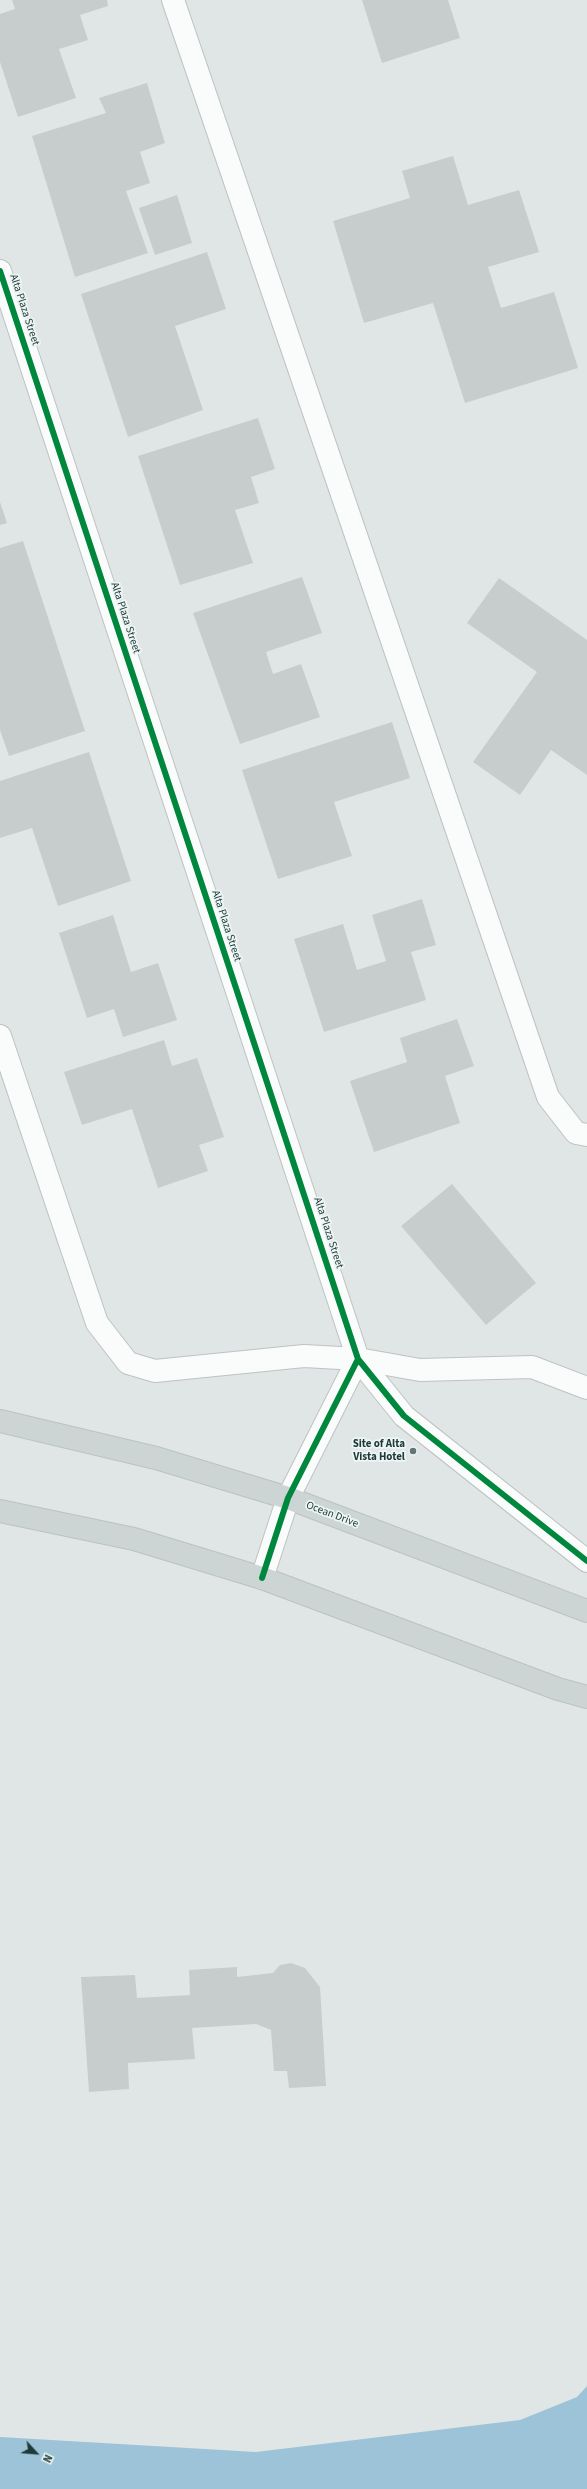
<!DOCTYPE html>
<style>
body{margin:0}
#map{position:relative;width:587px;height:2489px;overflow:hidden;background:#e0e6e5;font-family:"Source Sans 3",sans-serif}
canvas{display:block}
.north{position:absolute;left:16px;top:2433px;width:40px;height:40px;-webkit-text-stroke:3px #edf6f4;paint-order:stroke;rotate:116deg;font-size:11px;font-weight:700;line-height:16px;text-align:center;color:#1e3938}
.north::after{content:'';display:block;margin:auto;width:14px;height:18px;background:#1e3938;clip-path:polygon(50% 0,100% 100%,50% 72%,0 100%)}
</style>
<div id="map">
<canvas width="587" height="2489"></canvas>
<div class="north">N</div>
</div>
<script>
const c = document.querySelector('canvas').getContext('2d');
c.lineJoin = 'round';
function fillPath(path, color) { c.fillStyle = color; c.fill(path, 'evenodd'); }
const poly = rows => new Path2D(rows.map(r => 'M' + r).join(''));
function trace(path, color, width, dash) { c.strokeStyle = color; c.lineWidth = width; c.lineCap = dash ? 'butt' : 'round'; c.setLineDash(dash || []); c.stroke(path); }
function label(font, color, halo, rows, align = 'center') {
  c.font = font + ' "Source Sans 3",sans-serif'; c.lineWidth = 3.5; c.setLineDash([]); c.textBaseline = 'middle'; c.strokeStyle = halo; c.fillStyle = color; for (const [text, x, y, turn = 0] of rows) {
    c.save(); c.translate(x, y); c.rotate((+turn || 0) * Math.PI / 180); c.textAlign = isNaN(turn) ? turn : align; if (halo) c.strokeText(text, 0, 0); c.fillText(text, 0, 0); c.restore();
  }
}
const water = poly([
 [587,2386,587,2489,0,2489,0,2437,256,2452,520,2420,577,2397]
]);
const building = poly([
 [12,0,107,0,108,6,80,15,88,40,59,49,76,98,18,117,0,62,0,14,15,9],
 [362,0,448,0,460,38,382,63],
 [147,83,165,143,140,152,150,183,126,191,148,253,75,277,32,136,106,113,99,98],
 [453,156,468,205,519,190,539,252,488,267,501,308,554,292,578,368,465,403,433,303,364,323,333,221,410,198,402,171],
 [177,195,192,243,155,255,139,208],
 [207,252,226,309,175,326,203,410,128,437,81,294],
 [258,418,275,469,251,477,259,503,235,510,253,563,180,585,138,456],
 [0,502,7,523,0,525],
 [23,541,85,731,9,756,0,730,0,548],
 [302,577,322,633,266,652,273,674,301,664,320,717,240,744,193,613],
 [499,578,587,640,587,775,551,750,520,795,473,762,537,672,467,623],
 [392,722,410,778,334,802,352,856,278,879,242,770],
 [89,752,131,881,58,906,32,828,0,838,0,781],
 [422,899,436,945,411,952,426,1000,324,1032,294,939,343,924,357,970,386,961,372,915],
 [113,915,131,972,158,963,177,1020,123,1037,114,1009,87,1018,59,933],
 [457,1019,474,1066,445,1076,460,1123,374,1152,350,1081,407,1062,400,1038],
 [164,1040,172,1066,197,1058,224,1137,199,1145,208,1171,158,1188,132,1109,82,1125,64,1072],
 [452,1184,536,1283,486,1325,401,1226],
 [291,1963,305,1968,320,1987,326,2086,289,2088,287,2071,274,2071,271,2030,256,2024,192,2028,195,2059,128,2063,129,2089,89,2092,81,1977,135,1975,137,1998,190,1995,189,1970,237,1967,237,1977,273,1973,280,1965]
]);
const minor = poly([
 [173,0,548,1097,576,1133,587,1135],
 [0,271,358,1359,288,1498,262,1578],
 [0,1036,97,1323,128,1363,155,1371,304,1356,358,1359,420,1370,532,1367,587,1388],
 [358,1359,404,1416,587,1561]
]);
const major = poly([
 [0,1421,156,1458,288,1498,587,1611],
 [0,1511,134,1539,262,1578,558,1689,587,1697]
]);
const cycleway = poly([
 [0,271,358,1359,288,1498,262,1578],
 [358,1359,404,1416,587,1561]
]);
const markers = [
 [413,1451,4,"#627675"]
];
const streetNames = [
 ["Alta Plaza Street",24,310,72],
 ["Alta Plaza Street",125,618,72],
 ["Alta Plaza Street",226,926,72],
 ["Alta Plaza Street",328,1233,72],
 ["Ocean Drive",332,1515,21]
];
const poiNames = [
 ["Site of Alta",405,1445],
 ["Vista Hotel",405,1458]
];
fillPath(water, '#9dc3d8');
fillPath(building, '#c7cdcc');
trace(minor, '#bdc3c2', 24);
trace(major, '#bac3c2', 24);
trace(minor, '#fafbfb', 22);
trace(major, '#ccd4d4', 22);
trace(cycleway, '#00873e', 6);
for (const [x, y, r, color] of markers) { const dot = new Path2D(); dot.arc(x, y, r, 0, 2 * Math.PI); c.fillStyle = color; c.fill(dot); trace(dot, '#edf6f4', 1.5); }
label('11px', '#1e3938', '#edf6f4', streetNames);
label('bold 11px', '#1e3938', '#edf6f4', poiNames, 'right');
</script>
